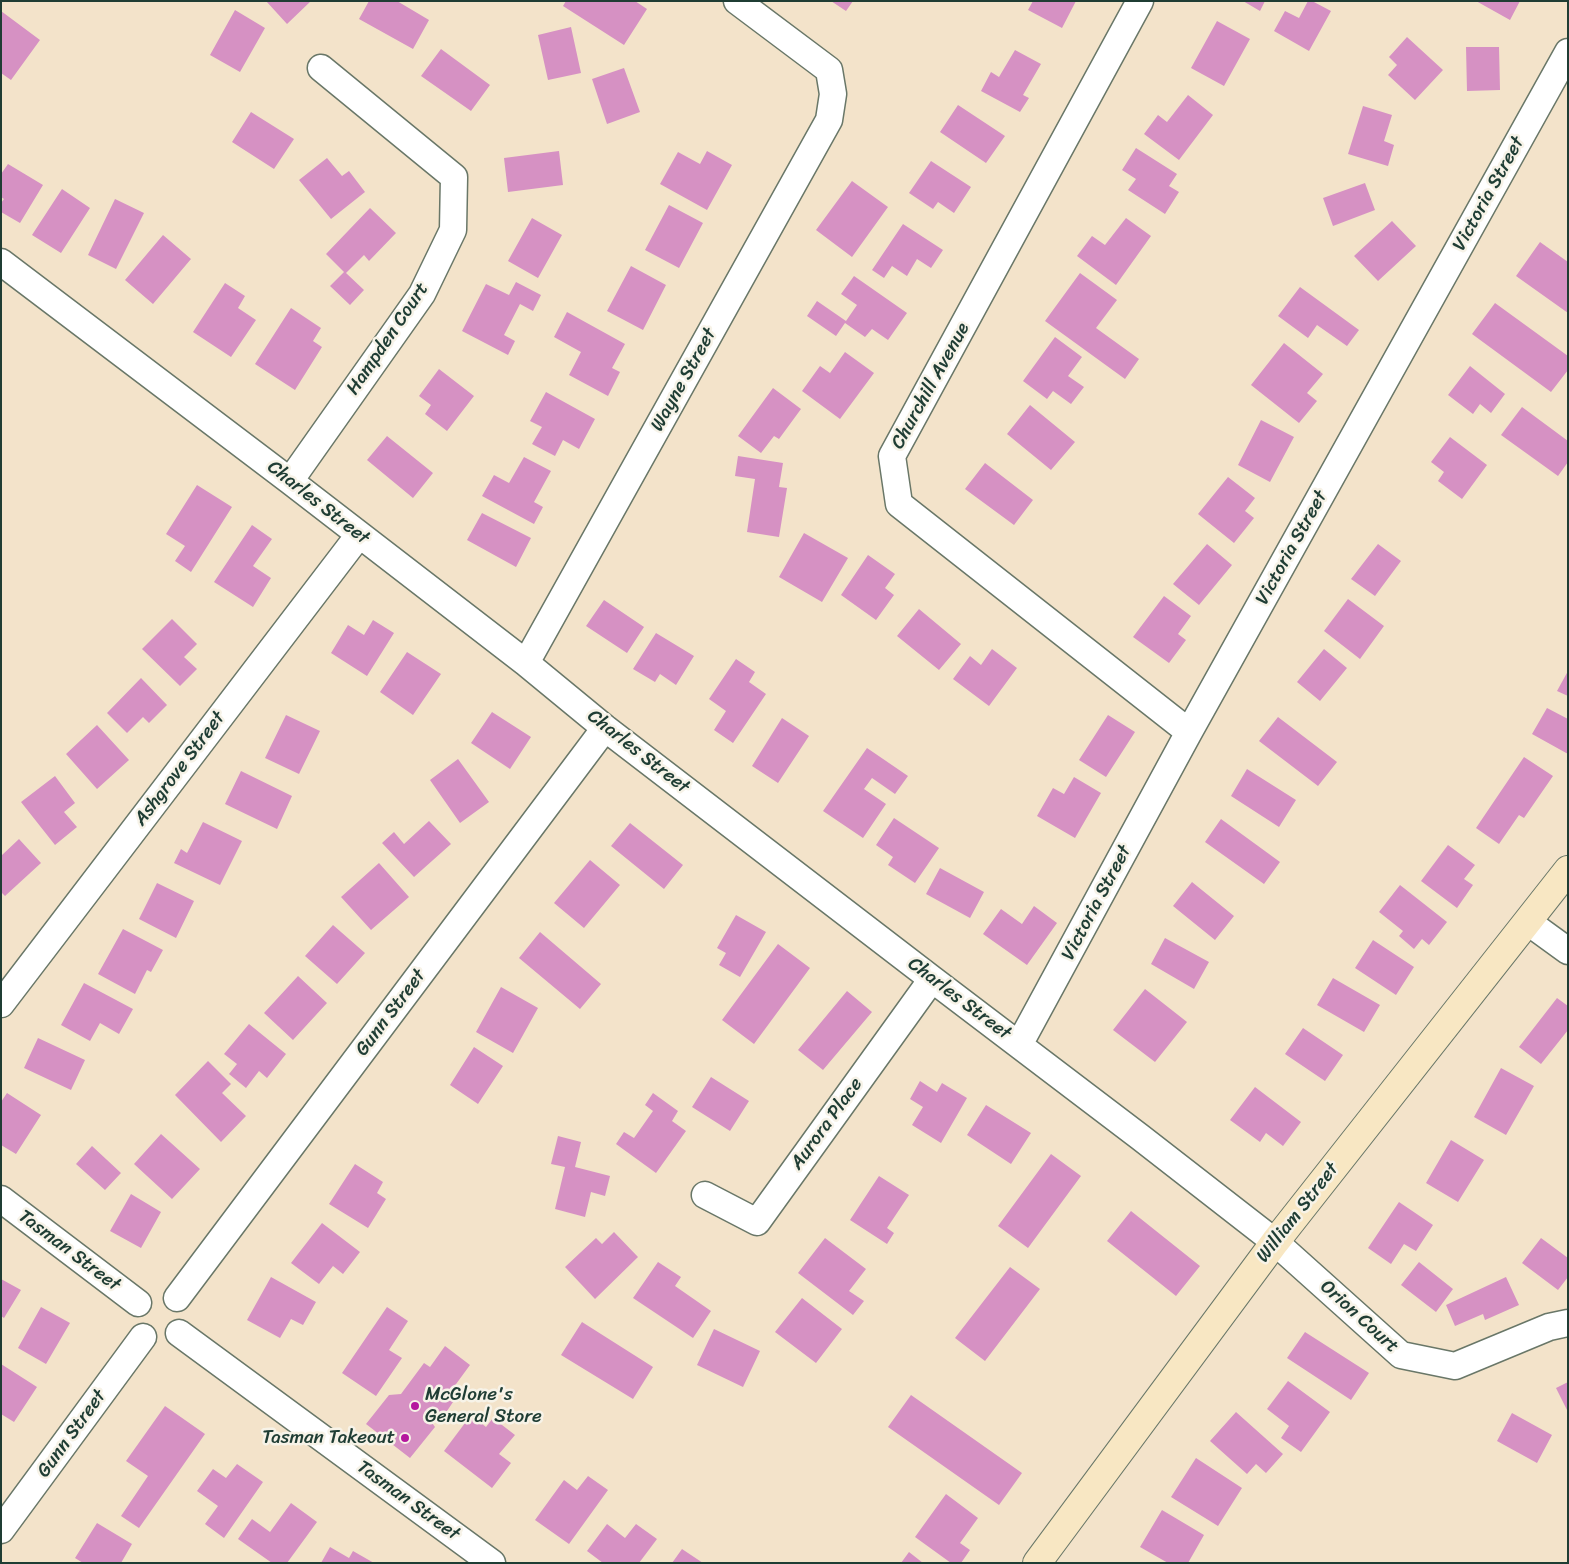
<!DOCTYPE html>
<style>
body{margin:0}
#map{position:relative;width:1569px;height:1564px;overflow:hidden;background:#f3e3ca;font-family:Sriracha,sans-serif}
canvas{display:block}
.frame{position:absolute;inset:0;border:2px solid #1f3d34;pointer-events:none}
</style>
<div id="map">
<canvas width="1569" height="1564"></canvas>
<div class="frame"></div>
</div>
<script>
const c = document.querySelector('canvas').getContext('2d');
c.lineJoin = 'round';
function fillPath(path, color) { c.fillStyle = color; c.fill(path, 'evenodd'); }
const poly = rows => new Path2D(rows.map(r => 'M' + r).join(''));
function trace(path, color, width, dash) { c.strokeStyle = color; c.lineWidth = width; c.lineCap = dash ? 'butt' : 'round'; c.setLineDash(dash || []); c.stroke(path); }
function label(font, color, halo, rows, align = 'center') {
  c.font = font + ' Sriracha,sans-serif'; c.lineWidth = 5; c.setLineDash([]); c.textBaseline = 'middle'; c.strokeStyle = halo; c.fillStyle = color; for (const [text, x, y, turn = 0] of rows) {
    c.save(); c.translate(x, y); c.rotate((+turn || 0) * Math.PI / 180); c.textAlign = isNaN(turn) ? turn : align; if (halo) c.strokeText(text, 0, 0); c.fillText(text, 0, 0); c.restore();
  }
}
const building = poly([
 [266,1,311,1,287,24],
 [369,1,397,1,429,20,413,49,359,19],
 [566,1,635,1,647,9,624,45,563,6],
 [831,1,853,1,846,11],
 [1033,1,1076,1,1062,28,1028,10],
 [1243,1,1265,1,1260,11],
 [1308,1,1312,1,1331,11,1309,51,1274,31,1285,11,1299,18],
 [1476,1,1520,1,1510,20],
 [235,10,265,28,240,72,210,55],
 [1,11,40,40,11,80,1,73],
 [1217,21,1250,39,1224,86,1191,68],
 [571,27,581,73,548,80,538,35],
 [1407,37,1443,70,1415,100,1388,75,1397,65,1389,57],
 [1466,47,1499,47,1500,90,1467,91],
 [441,49,490,85,471,111,421,76],
 [1015,50,1041,64,1023,95,1029,98,1020,112,981,91,991,72,999,77],
 [624,68,640,112,607,124,592,79],
 [1188,95,1213,115,1179,160,1144,134,1158,115,1167,122],
 [958,105,1005,136,986,163,940,132],
 [1363,106,1392,115,1384,141,1394,145,1388,166,1348,154],
 [251,112,294,139,274,169,232,142],
 [1136,148,1177,174,1169,186,1179,192,1165,214,1128,190,1136,179,1122,170],
 [559,151,563,185,508,192,504,158],
 [707,151,732,165,707,210,660,184,678,152,700,164],
 [327,158,342,176,349,171,365,192,331,219,299,180],
 [931,161,971,187,954,213,938,202,933,209,909,193],
 [8,164,43,185,20,223,1,212,1,203,4,199,1,197,1,174],
 [852,181,888,207,852,257,816,230],
 [1365,183,1375,210,1333,226,1323,198],
 [62,189,90,208,61,253,32,235],
 [115,199,144,213,116,269,88,255],
 [669,205,703,223,679,268,645,250],
 [370,208,396,233,369,261,364,255,346,273,364,290,350,305,330,286,344,272,326,254],
 [532,218,562,235,538,278,508,261],
 [1126,218,1151,236,1116,285,1077,256,1092,236,1105,245],
 [1392,221,1416,246,1378,281,1354,256],
 [903,224,943,250,931,268,917,259,907,276,892,266,884,278,872,270],
 [163,235,191,259,153,304,125,280],
 [1540,242,1568,262,1568,313,1516,276],
 [631,266,666,285,643,330,607,311],
 [1080,273,1117,300,1096,328,1139,359,1125,379,1045,321],
 [854,276,907,313,888,340,872,329,865,337,845,323,836,336,807,316,817,301,846,321,857,305,841,294],
 [516,282,541,295,533,311,520,304,504,335,515,341,508,355,462,331,486,284,509,295],
 [225,283,245,296,238,308,256,320,231,357,193,332],
 [1300,287,1359,330,1347,346,1317,325,1308,338,1278,316],
 [1495,303,1568,356,1568,370,1551,392,1472,334],
 [291,308,321,328,313,341,322,347,295,390,255,364],
 [567,312,625,344,612,368,620,372,608,396,569,375,581,352,554,337],
 [1055,337,1082,357,1068,376,1084,387,1071,404,1053,391,1047,399,1023,381],
 [1284,343,1323,374,1307,393,1317,401,1299,423,1251,385],
 [845,352,874,373,840,419,802,391,820,366,830,373],
 [1470,366,1505,394,1491,413,1480,404,1473,414,1448,395],
 [439,369,474,396,447,431,425,414,431,405,419,396],
 [773,388,801,409,779,439,774,436,761,453,738,436],
 [546,392,595,419,579,449,563,440,555,456,532,444,542,427,530,421],
 [1030,405,1075,442,1051,470,1007,434],
 [1522,407,1568,441,1568,462,1558,476,1501,435],
 [1261,420,1294,437,1270,482,1238,465],
 [387,436,433,473,413,498,367,460],
 [1450,437,1487,465,1462,499,1438,481,1444,472,1431,462],
 [738,456,783,463,779,487,787,488,779,537,747,532,755,479,735,476],
 [524,457,551,471,534,502,543,507,534,524,482,496,494,475,509,483],
 [985,463,1033,500,1014,525,965,489],
 [1228,477,1255,498,1245,511,1254,518,1234,543,1198,514],
 [197,485,232,507,191,572,175,561,185,546,166,534],
 [482,513,531,538,516,567,467,540],
 [252,525,272,539,253,566,271,578,253,607,214,582],
 [804,533,848,558,822,602,779,577],
 [1207,544,1232,565,1199,605,1173,584],
 [1378,544,1401,561,1375,596,1351,579],
 [868,555,895,574,885,588,894,595,876,620,841,595],
 [1164,596,1191,616,1178,634,1186,640,1169,663,1133,637],
 [1348,599,1384,626,1360,659,1324,631],
 [604,600,644,627,627,653,586,626],
 [919,609,961,644,939,670,897,636],
 [172,619,197,644,184,657,197,669,180,686,142,649],
 [373,620,394,633,367,676,331,653,348,625,364,635],
 [656,633,694,656,676,685,660,674,655,682,633,669],
 [992,649,1017,668,989,706,953,679,970,656,981,665],
 [1324,649,1347,668,1320,701,1297,682],
 [407,652,441,674,413,715,380,692],
 [736,659,755,672,749,682,766,694,733,743,714,730,726,711,709,699],
 [1568,671,1568,696,1557,691],
 [141,678,167,705,149,723,143,717,127,733,107,713],
 [1547,708,1568,719,1568,754,1532,734],
 [492,712,531,737,510,769,471,743],
 [286,715,320,731,299,774,265,758],
 [1108,715,1135,732,1106,777,1079,760],
 [1278,717,1337,762,1318,786,1259,741],
 [782,718,809,736,778,783,752,766],
 [97,725,129,760,97,789,66,754],
 [867,748,908,776,895,794,872,778,864,789,886,804,863,838,823,811],
 [1524,757,1553,776,1524,818,1519,815,1499,844,1476,828],
 [458,759,489,802,460,823,430,780],
 [1247,769,1296,800,1279,827,1231,796],
 [241,771,292,796,277,829,225,804],
 [55,776,75,803,64,812,77,827,55,845,21,802],
 [1074,777,1101,793,1075,838,1037,816,1053,788,1064,794],
 [894,818,939,848,915,883,888,865,893,857,876,845],
 [1221,819,1280,862,1264,884,1205,842],
 [429,821,451,844,414,877,382,843,394,832,404,844],
 [203,822,242,841,220,885,174,863,181,849,187,853],
 [630,823,683,865,664,889,611,846],
 [19,839,41,863,5,896,1,892,1,856],
 [1448,845,1475,865,1464,879,1473,885,1457,908,1421,881],
 [590,860,620,885,584,928,554,903],
 [379,863,409,897,371,930,341,897],
 [940,868,984,892,970,918,926,894],
 [1192,882,1234,916,1215,940,1173,906],
 [157,883,194,901,176,938,139,919],
 [1400,885,1447,922,1429,945,1422,939,1414,949,1399,936,1403,931,1379,912],
 [1034,906,1057,923,1027,965,983,934,1001,909,1022,924],
 [736,915,766,932,740,977,719,965,726,953,717,948],
 [333,925,365,953,337,984,305,956],
 [123,929,163,950,151,972,147,970,135,994,98,974],
 [540,932,601,984,580,1009,519,958],
 [1165,938,1209,962,1194,989,1151,964],
 [1373,940,1414,967,1396,995,1355,968],
 [778,944,810,968,754,1044,722,1020],
 [298,976,327,1003,293,1040,264,1013],
 [1333,978,1380,1005,1364,1032,1317,1005],
 [84,983,133,1009,119,1034,100,1023,90,1041,61,1025],
 [501,987,538,1008,513,1053,476,1032],
 [1145,989,1187,1022,1155,1062,1113,1030],
 [847,991,872,1012,823,1070,798,1050],
 [1557,998,1568,1006,1568,1030,1541,1064,1519,1047],
 [249,1024,286,1054,267,1078,259,1071,246,1088,229,1074,237,1064,224,1054],
 [1303,1028,1343,1055,1325,1081,1285,1054],
 [38,1038,85,1060,71,1090,24,1068],
 [474,1047,503,1066,478,1104,450,1085],
 [208,1061,231,1084,222,1093,246,1116,221,1142,175,1095],
 [1501,1068,1534,1086,1506,1135,1474,1117],
 [711,1077,749,1101,730,1131,692,1107],
 [920,1081,937,1092,942,1083,967,1098,941,1143,912,1125,923,1107,910,1099],
 [1255,1087,1301,1122,1283,1146,1266,1133,1260,1142,1230,1120],
 [7,1093,41,1115,16,1154,1,1145,1,1102],
 [653,1093,678,1111,672,1121,686,1131,656,1173,616,1144,624,1132,634,1138,653,1111,645,1105],
 [986,1105,1031,1133,1011,1164,967,1135],
 [161,1134,200,1169,172,1199,134,1164],
 [558,1136,581,1142,575,1167,610,1176,605,1196,591,1192,585,1217,555,1209,565,1167,551,1164],
 [1451,1140,1484,1160,1458,1202,1426,1183],
 [92,1146,121,1173,105,1190,76,1164],
 [1051,1154,1081,1176,1028,1248,998,1226],
 [355,1164,383,1182,377,1193,386,1199,368,1228,329,1204],
 [879,1176,909,1195,887,1228,894,1233,887,1244,850,1220],
 [131,1194,161,1212,141,1248,110,1231],
 [1399,1202,1433,1225,1416,1251,1404,1244,1391,1264,1368,1248],
 [1131,1211,1200,1266,1176,1296,1107,1241],
 [322,1223,360,1252,343,1274,333,1266,319,1284,291,1263],
 [614,1232,638,1257,595,1299,565,1267,596,1238,602,1244],
 [825,1238,866,1269,849,1291,864,1301,853,1315,798,1273],
 [1541,1238,1568,1258,1568,1277,1558,1290,1522,1263],
 [658,1262,681,1277,675,1286,711,1311,693,1338,633,1298],
 [1419,1262,1453,1289,1436,1312,1401,1285],
 [1010,1267,1040,1289,985,1361,955,1338],
 [271,1277,316,1302,303,1325,291,1319,280,1338,247,1320],
 [1506,1277,1519,1305,1485,1320,1483,1314,1455,1326,1446,1305],
 [1,1279,21,1290,4,1318,1,1316],
 [802,1298,842,1329,816,1363,775,1332],
 [41,1307,70,1323,46,1364,18,1348],
 [387,1307,408,1321,389,1350,402,1358,376,1396,342,1373],
 [582,1322,653,1367,633,1399,561,1355],
 [714,1329,760,1351,743,1387,697,1365],
 [1305,1332,1369,1373,1351,1400,1287,1358],
 [445,1346,470,1365,448,1395,453,1402,443,1417,435,1411,430,1420,435,1427,410,1458,366,1424,389,1395,401,1394,424,1363,430,1367],
 [1,1364,37,1387,14,1422,1,1414],
 [1288,1381,1330,1412,1301,1452,1281,1438,1289,1426,1267,1409],
 [1568,1382,1568,1412,1556,1388],
 [911,1395,1022,1473,999,1505,888,1427],
 [165,1406,205,1434,139,1528,121,1516,148,1476,126,1461],
 [1236,1412,1283,1454,1266,1473,1256,1464,1247,1474,1210,1441],
 [1512,1413,1552,1435,1537,1463,1497,1441],
 [471,1415,486,1427,493,1418,515,1435,499,1454,511,1463,492,1488,444,1451],
 [1196,1458,1242,1488,1218,1526,1171,1497],
 [237,1464,263,1482,224,1538,205,1524,218,1506,197,1491,213,1469,226,1478],
 [588,1476,608,1490,569,1544,535,1520,564,1480,577,1490],
 [946,1494,978,1518,960,1543,970,1550,961,1563,951,1563,915,1537],
 [291,1503,317,1522,287,1563,272,1563,238,1539,252,1519,270,1532],
 [1162,1510,1204,1535,1188,1563,1168,1563,1140,1547],
 [97,1523,132,1544,121,1563,83,1563,75,1558],
 [607,1524,625,1538,636,1524,657,1539,639,1563,603,1563,587,1551],
 [330,1547,349,1558,353,1551,374,1563,321,1563],
 [682,1549,703,1563,672,1563],
 [909,1552,923,1563,901,1563]
]);
const street = poly([
 [1140,1,892,456,899,504,1189,732],
 [1,262,290,481,526,663,605,728,932,979,1140,1137,1275,1242,1401,1355,1455,1366,1549,1327,1568,1323],
 [290,481,422,294,453,230,454,177,321,68],
 [526,663,829,120,833,94,829,70,737,1],
 [1528,922,1568,951],
 [1,1004,359,535],
 [1019,1045,1189,732,1568,52],
 [705,1195,757,1222,932,979],
 [1,1199,138,1303],
 [177,1298,605,728],
 [179,1333,492,1563],
 [1,1530,143,1337]
]);
const secondary = poly([
 [1037,1563,1275,1242,1568,870]
]);
const markers = [
 [415,1406,5,"#b5179e"],
 [405,1438,5,"#b5179e"]
];
const streetNames = [
 ["Victoria Street",1489,194,-61],
 ["Hampden Court",388,339,-56],
 ["Wayne Street",684,380,-61],
 ["Churchill Avenue",931,386,-61],
 ["Charles Street",318,503,38],
 ["Victoria Street",1292,548,-61],
 ["Charles Street",638,752,38],
 ["Ashgrove Street",180,769,-53],
 ["Victoria Street",1097,903,-62],
 ["Charles Street",959,999,37],
 ["Gunn Street",391,1013,-53],
 ["Aurora Place",827,1124,-54],
 ["William Street",1298,1213,-52],
 ["Tasman Street",69,1251,37],
 ["Orion Court",1359,1317,42],
 ["Gunn Street",72,1434,-54],
 ["Tasman Street",408,1501,36]
];
const poiNames = [
 ["McGlone's",425,1395],
 ["General Store",425,1417],
 ["Tasman Takeout",395,1438,"right"]
];
fillPath(building, '#d691c3');
trace(street, '#697768', 29);
trace(secondary, '#697768', 30);
trace(street, '#fff', 26);
trace(secondary, '#f8e7c3', 28);
for (const [x, y, r, color] of markers) { const dot = new Path2D(); dot.arc(x, y, r, 0, 2 * Math.PI); c.fillStyle = color; c.fill(dot); trace(dot, '#f7f3e8', 2); }
label('19px', '#1f3d34', '#f7f3e8', streetNames);
label('19px', '#1f3d34', '#f7f3e8', poiNames, 'left');
</script>
